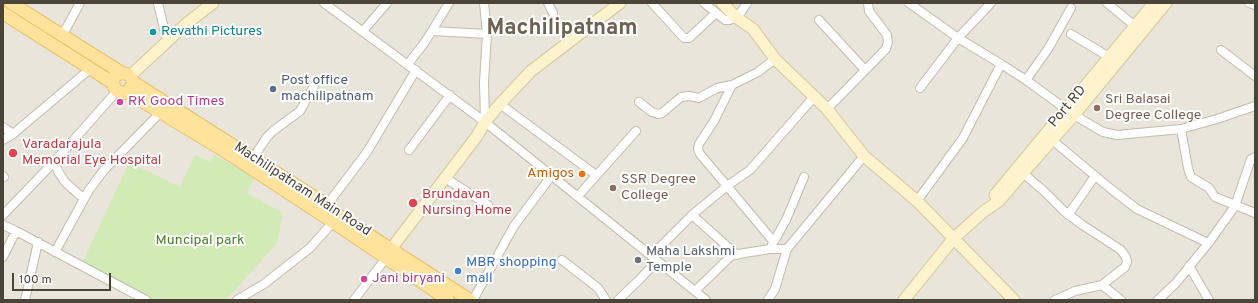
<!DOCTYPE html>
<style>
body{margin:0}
#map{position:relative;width:1258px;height:303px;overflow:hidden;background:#f6f3ec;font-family:Overpass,sans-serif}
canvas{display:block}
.frame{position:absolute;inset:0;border:4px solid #4b4439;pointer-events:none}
.scale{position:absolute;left:12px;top:273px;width:99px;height:18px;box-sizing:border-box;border:2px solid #4b4439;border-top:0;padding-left:5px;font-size:12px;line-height:14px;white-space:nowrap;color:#4b4439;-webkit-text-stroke:3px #fff;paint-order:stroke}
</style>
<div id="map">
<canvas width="1258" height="303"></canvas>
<div class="frame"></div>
<div class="scale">100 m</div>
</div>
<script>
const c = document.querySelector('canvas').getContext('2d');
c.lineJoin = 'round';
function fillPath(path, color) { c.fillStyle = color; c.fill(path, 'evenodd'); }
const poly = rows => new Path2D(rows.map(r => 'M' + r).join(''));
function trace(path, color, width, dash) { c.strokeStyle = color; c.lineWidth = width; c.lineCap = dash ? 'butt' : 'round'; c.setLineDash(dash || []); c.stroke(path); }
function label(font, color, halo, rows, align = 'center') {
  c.font = font + ' Overpass,sans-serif'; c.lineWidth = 4; c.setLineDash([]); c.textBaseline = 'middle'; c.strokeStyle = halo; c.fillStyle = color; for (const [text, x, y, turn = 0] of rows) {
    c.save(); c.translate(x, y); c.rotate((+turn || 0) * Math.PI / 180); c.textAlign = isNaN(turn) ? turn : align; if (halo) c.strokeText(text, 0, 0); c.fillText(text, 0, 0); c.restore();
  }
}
const residential = poly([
 [3,3,1255,3,1255,300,3,300]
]);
const green = poly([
 [195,155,210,162,214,155,255,177,247,193,283,213,277,243,226,300,152,300,83,262,129,162,180,187]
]);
const street = poly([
 [158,3,164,29,167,40],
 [324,3,485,122,706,300],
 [484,3,487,34,484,82,485,122],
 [548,3,553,13],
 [652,3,684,38,689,38,716,13],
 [704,3,725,20,730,20,736,17],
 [909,3,958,38,1001,64,963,138,917,201],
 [1107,3,1135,26],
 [1249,3,1255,5],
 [737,18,747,3],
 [819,20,865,70],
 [363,31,387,3],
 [432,31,487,34],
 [1071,34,1109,57],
 [62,36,80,3],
 [1221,50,1255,76],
 [408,64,425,42,449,3],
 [1001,64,1026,80,1074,115,1103,132,1117,135,1181,129,1217,119,1255,106],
 [1026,80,1048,49,1071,8],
 [920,88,958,38,991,3],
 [639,102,652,112,658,114,662,113,681,97,689,96,699,98,717,88,732,85],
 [500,104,596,175],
 [827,109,886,49,888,42,887,35,869,11,868,3],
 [3,127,13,134],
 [1181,129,1188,168,1191,177,1209,188,1215,197,1255,213],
 [3,140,13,134,90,69],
 [1052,140,1111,189,1137,209,1208,243],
 [409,150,450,95],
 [253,158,267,137,273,131,300,111,314,86],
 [54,162,59,173,65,182,84,199],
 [1023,173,1046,193,1064,211,1081,224,1121,250,1126,257,1127,262,1125,267,1102,285,1075,291,1055,300],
 [3,176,4,177],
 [445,178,488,205],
 [578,196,636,131],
 [327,205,367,152,416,70],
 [3,215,54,162,117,91],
 [692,215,737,255],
 [1068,215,1095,176],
 [3,225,16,231,146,300],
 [773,241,727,186,750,170,814,97],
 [772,245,786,220,804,177],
 [55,252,89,190,104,170,160,113],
 [651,256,692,215,727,186,700,154,698,149,699,144,714,121,732,85,758,72,775,59],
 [3,257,16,231],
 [562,260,598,288,606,300],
 [1189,266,1209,300],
 [1102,285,1121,300],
 [695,291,732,255,770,249,787,249],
 [25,300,38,242],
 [237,300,264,284,310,248,333,222],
 [354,300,386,258],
 [473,300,514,226,552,175],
 [618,300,639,280,657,261],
 [768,300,775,289,787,249,864,156],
 [1158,300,1176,283,1210,241,1235,206,1251,159,1255,157]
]);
const secondary = poly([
 [722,3,737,18,753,29,775,59,827,109,864,156,917,201,1014,300],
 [130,76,186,24,213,3],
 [995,195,1154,3],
 [387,257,391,249,477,136,485,122,500,104,531,71,620,3],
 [904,300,954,238,983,212,999,201,1023,173,1074,115,1166,3]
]);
const primary = poly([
 [11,3,122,73],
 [3,13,113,83],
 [133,82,132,85,129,91,123,93,117,91,115,89,113,83,114,77,116,75,122,73,127,74,131,77,133,82,327,205,338,215,470,300],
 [127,92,223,150,333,222,448,300]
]);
const markers = [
 [153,32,4,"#0f9aa8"],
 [273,89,4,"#5c6f8a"],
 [120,102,4,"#d1479c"],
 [1097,108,4,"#8d6e63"],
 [13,153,5,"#e0444e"],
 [582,174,4,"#e8710a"],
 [613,188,4,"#8d6e63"],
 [413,203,5,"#e0444e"],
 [638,260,4,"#6b7280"],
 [458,271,4,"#3f7fe0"],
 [364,279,4,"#d1479c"]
];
const cultureNames = [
 ["Revathi Pictures",161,32]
];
const serviceNames = [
 ["Post office",281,81],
 ["machilipatnam",281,97]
];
const educationNames = [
 ["Sri Balasai",1105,100],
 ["Degree College",1105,116],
 ["SSR Degree",621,180],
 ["College",621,196]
];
const hotelNames = [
 ["RK Good Times",128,102],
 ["Jani biryani",372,279]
];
const streetNames = [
 ["Port RD",1068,107,-50],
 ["Machilipatnam Main Road",302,190,33]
];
const healthNames = [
 ["Varadarajula",22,145],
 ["Memorial Eye Hospital",22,161],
 ["Brundavan",422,195],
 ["Nursing Home",422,211]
];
const foodNames = [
 ["Amigos",574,174]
];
const parkNames = [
 ["Muncipal park",200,241]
];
const worshipNames = [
 ["Maha Lakshmi",646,252],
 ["Temple",646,268]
];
const shopNames = [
 ["MBR shopping",466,263],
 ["mall",466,279]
];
const townNames = [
 ["Machilipatnam",562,30]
];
fillPath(residential, '#eae5da');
fillPath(green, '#d2eab5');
trace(street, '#c2bbae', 10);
trace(secondary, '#d6c79b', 13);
trace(primary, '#e6c16a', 14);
trace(street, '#fff', 8);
trace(secondary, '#fff3cd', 11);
trace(primary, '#ffe39c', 12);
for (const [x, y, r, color] of markers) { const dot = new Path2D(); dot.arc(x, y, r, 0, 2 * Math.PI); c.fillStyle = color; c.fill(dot); trace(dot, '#fff', 1.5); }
label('14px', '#0d838f', '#fff', cultureNames, 'left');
label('14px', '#4e5e75', '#fff', serviceNames, 'left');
label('14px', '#785e54', '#fff', educationNames, 'left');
label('14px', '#b23c85', '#fff', hotelNames, 'left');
label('14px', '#4b4439', '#fff', streetNames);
label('14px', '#be3a42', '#fff', healthNames, 'left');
label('14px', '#c56008', '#fff', foodNames, 'right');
label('14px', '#4a7f2a', '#fff', parkNames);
label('14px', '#5b616d', '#fff', worshipNames, 'left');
label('14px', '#366cbe', '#fff', shopNames, 'left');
label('bold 22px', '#6e6250', '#fff', townNames);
</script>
